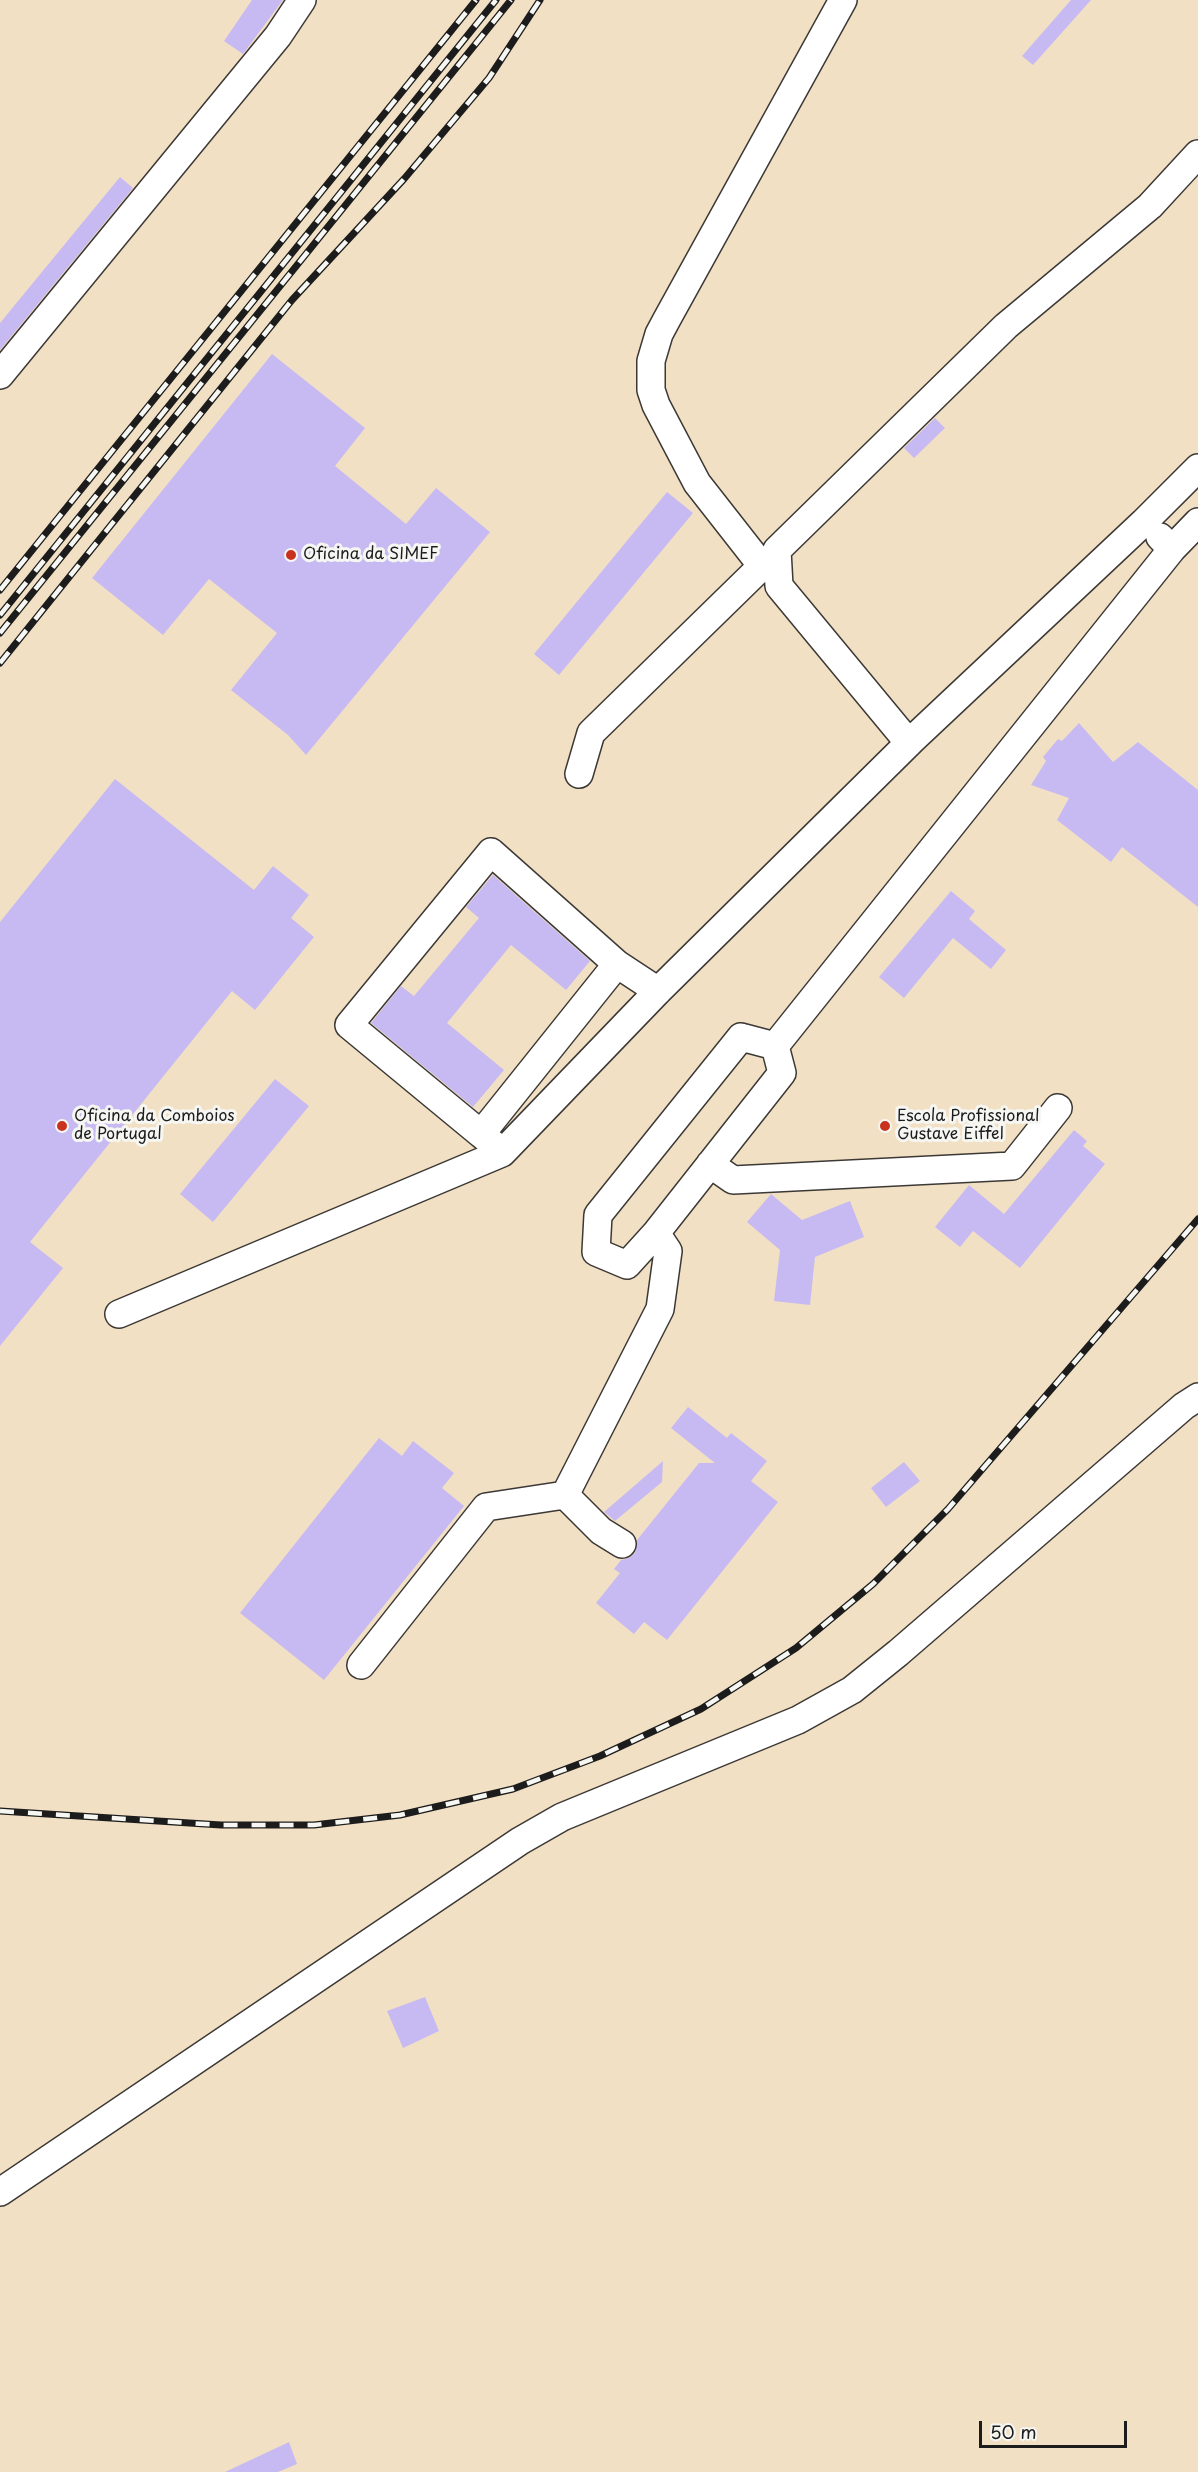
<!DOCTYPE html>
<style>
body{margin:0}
#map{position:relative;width:1198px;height:2472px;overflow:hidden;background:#f2e0c5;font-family:"Playpen Sans",sans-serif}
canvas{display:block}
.scale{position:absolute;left:979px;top:2421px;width:148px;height:27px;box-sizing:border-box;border:3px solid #1c1c1c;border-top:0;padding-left:8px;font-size:18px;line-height:21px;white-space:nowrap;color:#1c1c1c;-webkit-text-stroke:4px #f6f6f2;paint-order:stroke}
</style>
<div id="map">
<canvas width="1198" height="2472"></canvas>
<div class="scale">50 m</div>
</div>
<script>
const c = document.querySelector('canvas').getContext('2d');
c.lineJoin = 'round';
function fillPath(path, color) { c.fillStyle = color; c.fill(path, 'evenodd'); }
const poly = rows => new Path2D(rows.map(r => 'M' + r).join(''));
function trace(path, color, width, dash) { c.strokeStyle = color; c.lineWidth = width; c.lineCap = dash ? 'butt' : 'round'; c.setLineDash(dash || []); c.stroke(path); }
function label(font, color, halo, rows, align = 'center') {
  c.font = font + ' "Playpen Sans",sans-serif'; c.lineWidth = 6; c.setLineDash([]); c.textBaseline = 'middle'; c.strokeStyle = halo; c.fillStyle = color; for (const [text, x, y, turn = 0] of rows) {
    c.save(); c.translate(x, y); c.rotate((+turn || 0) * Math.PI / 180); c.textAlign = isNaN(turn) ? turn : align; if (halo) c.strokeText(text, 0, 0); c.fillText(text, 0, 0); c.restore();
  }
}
const building = poly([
 [252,0,283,0,243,54,224,41],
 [1071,0,1091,0,1033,65,1022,56],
 [120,177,133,188,0,350,0,323],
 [272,354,365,428,335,466,406,524,436,488,490,532,306,755,288,735,231,690,277,633,209,579,163,635,92,578],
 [935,418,945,428,914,458,904,448],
 [667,492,693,513,559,675,534,654],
 [1079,723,1113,762,1138,742,1198,790,1198,907,1122,847,1111,862,1057,820,1069,798,1031,785,1046,761,1043,757,1058,739,1062,741],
 [115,779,254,890,273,866,309,895,291,918,314,937,255,1010,232,991,30,1242,63,1268,0,1346,0,922],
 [493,875,590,961,566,990,511,945,447,1023,504,1070,473,1107,371,1023,401,986,414,996,479,918,466,907],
 [951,891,975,911,969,919,1006,950,991,969,953,938,904,998,879,977],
 [275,1079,309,1106,213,1222,180,1194],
 [1074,1130,1087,1141,1083,1146,1105,1164,1020,1268,973,1231,960,1247,935,1227,969,1185,1004,1214],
 [771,1194,802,1220,850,1201,864,1237,815,1257,810,1305,774,1301,780,1250,747,1222],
 [688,1407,727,1438,731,1433,767,1461,751,1481,778,1502,667,1640,644,1622,634,1634,596,1603,620,1573,614,1569,621,1560,629,1558,635,1553,637,1540,699,1463,715,1463,671,1428],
 [379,1438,402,1456,413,1441,454,1473,442,1488,464,1506,324,1680,240,1613],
 [663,1461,662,1482,615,1521,604,1512],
 [904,1462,920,1481,886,1507,871,1488],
 [425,1997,439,2031,403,2048,387,2011],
 [289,2442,297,2464,278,2472,225,2472]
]);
const minor = poly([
 [0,375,278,36,302,0],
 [1160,537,1172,549,1198,522],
 [777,562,762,566,697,483,656,405,651,390,651,361,659,334,667,319,843,0],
 [909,743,779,586,777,550,1006,326,1150,206,1198,154],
 [579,774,591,733,762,566],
 [741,1037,775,1046,782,1073,656,1233,627,1265,596,1252,598,1215,741,1037],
 [775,1046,1172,549],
 [481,1134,349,1025,491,852,617,964],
 [493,1144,481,1134,617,964,658,991],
 [710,1164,733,1180,1012,1166,1058,1108],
 [119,1314,502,1153,658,991,913,739,1144,522,1198,468],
 [565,1495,601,1531,622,1544],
 [361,1665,486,1507,565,1495,660,1309,668,1251,656,1233],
 [0,2192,520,1841,562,1817,798,1720,852,1690,898,1653,1184,1406,1198,1397]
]);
const rail = poly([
 [0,590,476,0],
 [0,615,496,0],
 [0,633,511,0],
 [0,663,292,300,404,179,489,78,540,0],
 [0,1811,221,1825,314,1825,400,1815,513,1789,600,1756,701,1709,796,1648,873,1584,948,1509,1198,1219]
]);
const markers = [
 [291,555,6,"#c8321e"],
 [62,1126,6,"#c8321e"],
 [885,1126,6,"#c8321e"]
];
const poiNames = [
 ["Oficina da SIMEF",303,555],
 ["Oficina da Comboios",74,1117],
 ["de Portugal",74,1135],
 ["Escola Profissional",897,1117],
 ["Gustave Eiffel",897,1135]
];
fillPath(building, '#c7baf2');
trace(minor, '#3c3935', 30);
trace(minor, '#fff', 27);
trace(rail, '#1c1c1c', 7);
trace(rail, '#f6f6f2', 4.5, [14]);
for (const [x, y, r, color] of markers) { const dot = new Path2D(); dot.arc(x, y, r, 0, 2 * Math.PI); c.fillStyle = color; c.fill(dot); trace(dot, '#f6f6f2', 2); }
label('16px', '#1c1c1c', '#f6f6f2', poiNames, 'left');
</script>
